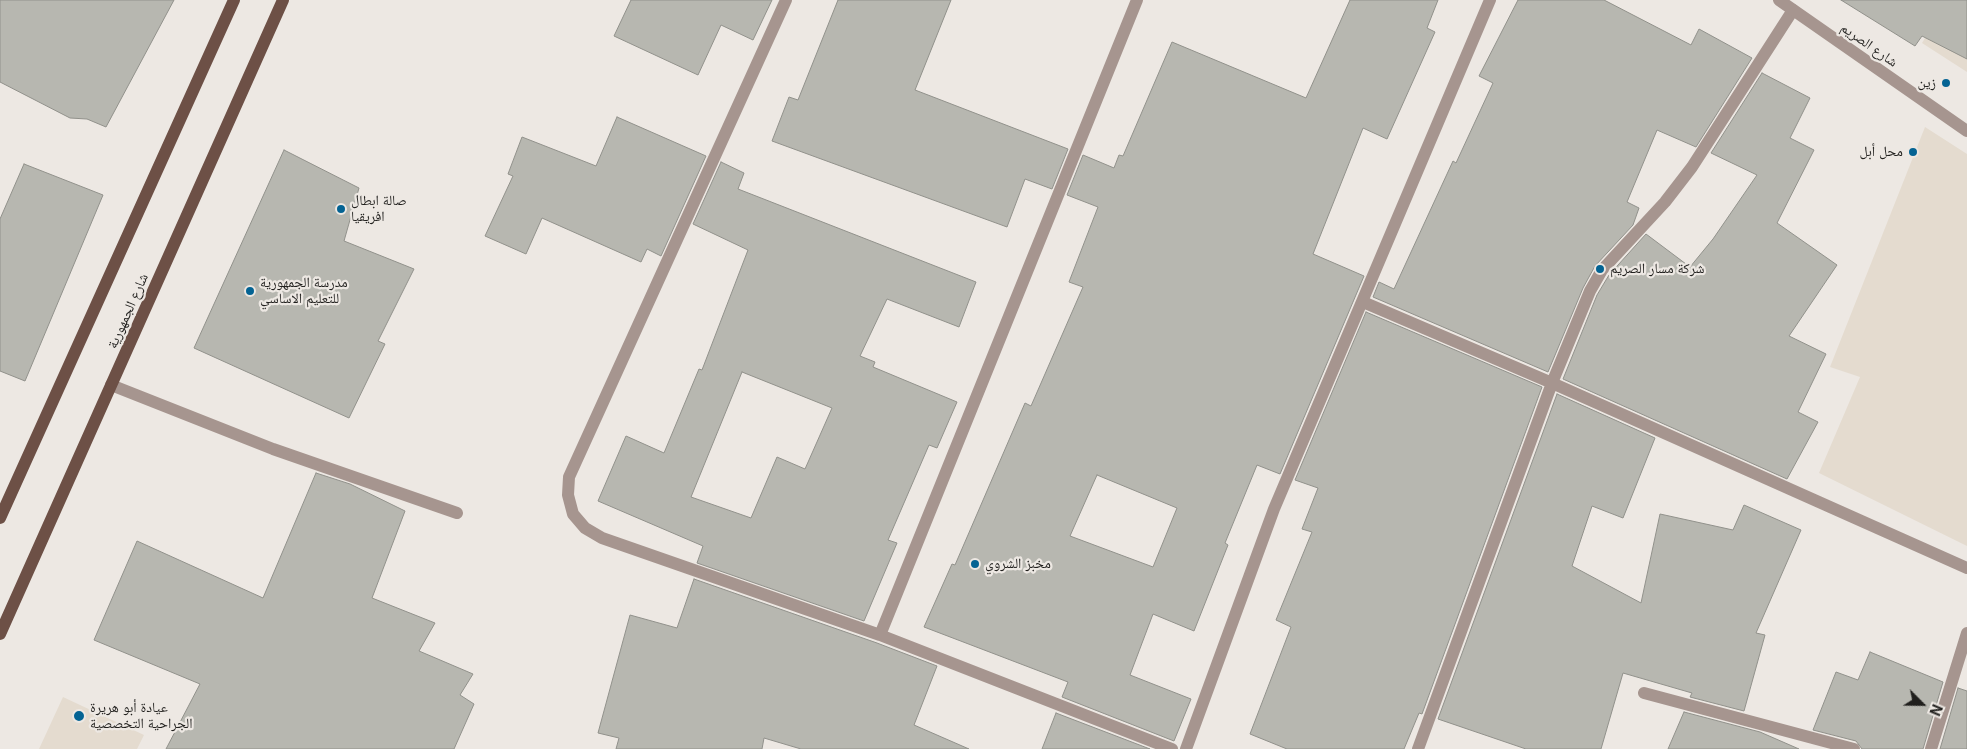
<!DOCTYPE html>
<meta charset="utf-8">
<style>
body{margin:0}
#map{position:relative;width:1967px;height:749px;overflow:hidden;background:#ede8e3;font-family:Inter,sans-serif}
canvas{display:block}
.north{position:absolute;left:1897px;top:679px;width:50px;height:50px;-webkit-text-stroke:4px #ede8e3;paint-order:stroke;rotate:113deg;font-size:14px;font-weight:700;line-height:20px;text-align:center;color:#201f1d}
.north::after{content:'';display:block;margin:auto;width:18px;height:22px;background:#201f1d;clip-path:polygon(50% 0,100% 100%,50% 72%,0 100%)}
</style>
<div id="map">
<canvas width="1967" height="749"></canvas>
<div class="north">N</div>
</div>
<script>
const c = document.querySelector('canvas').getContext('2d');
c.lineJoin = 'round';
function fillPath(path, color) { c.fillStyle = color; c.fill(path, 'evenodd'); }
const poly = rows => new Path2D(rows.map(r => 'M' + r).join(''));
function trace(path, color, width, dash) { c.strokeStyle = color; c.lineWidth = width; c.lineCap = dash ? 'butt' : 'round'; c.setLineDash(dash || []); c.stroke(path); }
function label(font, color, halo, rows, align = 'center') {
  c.font = font + ' Inter,"Noto Naskh Arabic",sans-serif'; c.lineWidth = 4.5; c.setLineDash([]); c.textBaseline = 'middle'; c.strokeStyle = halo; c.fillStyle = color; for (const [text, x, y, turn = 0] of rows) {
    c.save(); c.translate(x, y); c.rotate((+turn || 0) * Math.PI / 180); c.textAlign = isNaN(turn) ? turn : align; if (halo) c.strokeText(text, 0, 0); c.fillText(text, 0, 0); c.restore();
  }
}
const built = poly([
 [1948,0,1967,0,1967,72,1922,43],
 [1925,127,1967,154,1967,546,1819,473,1860,377,1830,367],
 [63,697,144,735,137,749,39,749]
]);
const building = poly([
 [0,0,174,0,106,127,87,119,70,118,0,82,0,0],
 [631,0,772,0,753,40,721,25,698,75,614,36,631,0],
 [838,0,951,0,915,90,1068,149,1052,189,1025,179,1007,227,772,141,789,97,798,100,838,0],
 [1350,0,1438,0,1427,28,1435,32,1387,139,1363,128,1313,254,1364,276,1280,474,1257,465,1225,543,1228,545,1194,631,1153,614,1130,675,1191,699,1174,741,1062,697,1068,682,924,627,952,564,955,565,1025,403,1031,406,1083,287,1069,282,1098,207,1067,195,1083,155,1114,168,1119,155,1123,156,1172,42,1306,98,1350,0],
 [1097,475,1177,508,1153,567,1070,536,1097,475],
 [1518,0,1604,0,1691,45,1699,29,1752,58,1696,147,1657,130,1627,202,1639,208,1633,225,1595,266,1583,288,1548,372,1373,297,1379,282,1394,289,1453,161,1456,163,1493,83,1479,76,1518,0],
 [1841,0,1967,0,1967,59,1922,36,1915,46,1841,0],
 [1762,73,1810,98,1790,138,1814,150,1777,223,1837,265,1789,336,1826,354,1798,412,1818,422,1787,479,1563,379,1597,295,1609,275,1646,234,1690,267,1713,239,1757,175,1711,153,1762,73],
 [617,117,706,156,661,256,647,249,641,262,542,218,526,254,485,236,513,176,508,174,522,137,596,166,617,117],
 [284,150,359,188,344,241,414,269,378,341,385,344,349,418,194,348,284,150],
 [721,162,744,173,738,189,976,282,959,327,887,299,860,356,875,362,873,367,957,402,937,448,929,445,888,540,897,543,864,621,697,563,703,546,598,501,626,436,664,453,699,369,702,370,748,250,693,224,721,162],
 [742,372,832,408,805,469,777,457,751,518,691,497,742,372],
 [24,164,103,195,25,381,0,371,0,219,24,164],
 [1366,312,1542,387,1422,714,1419,713,1404,749,1287,749,1250,734,1291,627,1276,620,1312,532,1302,529,1318,488,1295,480,1366,312],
 [1557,394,1655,438,1623,518,1592,506,1572,566,1641,603,1660,514,1733,530,1744,505,1801,530,1756,633,1765,635,1744,711,1690,697,1692,693,1623,673,1601,749,1526,749,1438,719,1557,394],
 [316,473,350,484,405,511,372,598,435,623,419,651,473,674,460,695,474,704,454,749,166,749,200,684,94,640,137,541,263,598,316,473],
 [694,579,877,643,937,666,914,725,969,749,801,749,764,738,762,749,616,749,619,738,598,733,630,615,677,628,694,579],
 [1870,652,1943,682,1923,749,1862,749,1856,741,1813,730,1836,672,1858,680,1870,652],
 [1958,688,1967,691,1967,749,1940,749,1958,688],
 [1684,712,1760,732,1799,749,1668,749,1684,712],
 [1056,713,1150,749,1042,749,1056,713]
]);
const service = poly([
 [111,385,273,449,457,513]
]);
const minor = poly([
 [786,0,569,477,568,495,573,514,585,528,602,538,880,635,1172,749],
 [1363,302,1552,383,1967,568],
 [880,635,1137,0],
 [1644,693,1854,749],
 [1186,749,1274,509,1490,0],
 [1418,749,1552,383,1590,291,1602,270,1665,202,1692,167,1793,10],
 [1931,749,1967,633]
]);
const tertiary = poly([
 [1779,0,1967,131]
]);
const primary = poly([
 [0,518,234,0],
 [0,634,283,0]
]);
const markers = [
 [1946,83,5,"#046393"],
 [1913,152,5,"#046393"],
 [341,209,5,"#046393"],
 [1600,269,5,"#046393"],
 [250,291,5,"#046393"],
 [975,564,5,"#046393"],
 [79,716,6,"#046393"]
];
const streetNames = [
 ["شارع الصريم",1869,45,35],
 ["شارع الجمهورية",128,311,-66]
];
const poiNames = [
 ["زين",1936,83,"right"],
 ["محل أبل",1903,152,"right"],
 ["صالة ابطال",351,201],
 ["افريقيا",351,217],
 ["شركة مسار الصريم",1610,269],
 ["مدرسة الجمهورية",260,283],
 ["للتعليم الاساسي",260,299],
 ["مخبز الشروي",985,564],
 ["عيادة أبو هريرة",90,708],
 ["الجراحية التخصصية",90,724]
];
fillPath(built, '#e4dbcf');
fillPath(building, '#b7b7b0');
trace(building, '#91918b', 1);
trace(service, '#a6958f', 12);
trace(minor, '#a6958f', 12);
trace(tertiary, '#a6958f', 12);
trace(primary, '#6d5046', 12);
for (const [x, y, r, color] of markers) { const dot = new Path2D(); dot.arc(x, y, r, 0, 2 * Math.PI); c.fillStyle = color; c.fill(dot); trace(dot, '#ede8e3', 2); }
label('14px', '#201f1d', '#ede8e3', streetNames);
label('14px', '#201f1d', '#ede8e3', poiNames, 'left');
</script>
